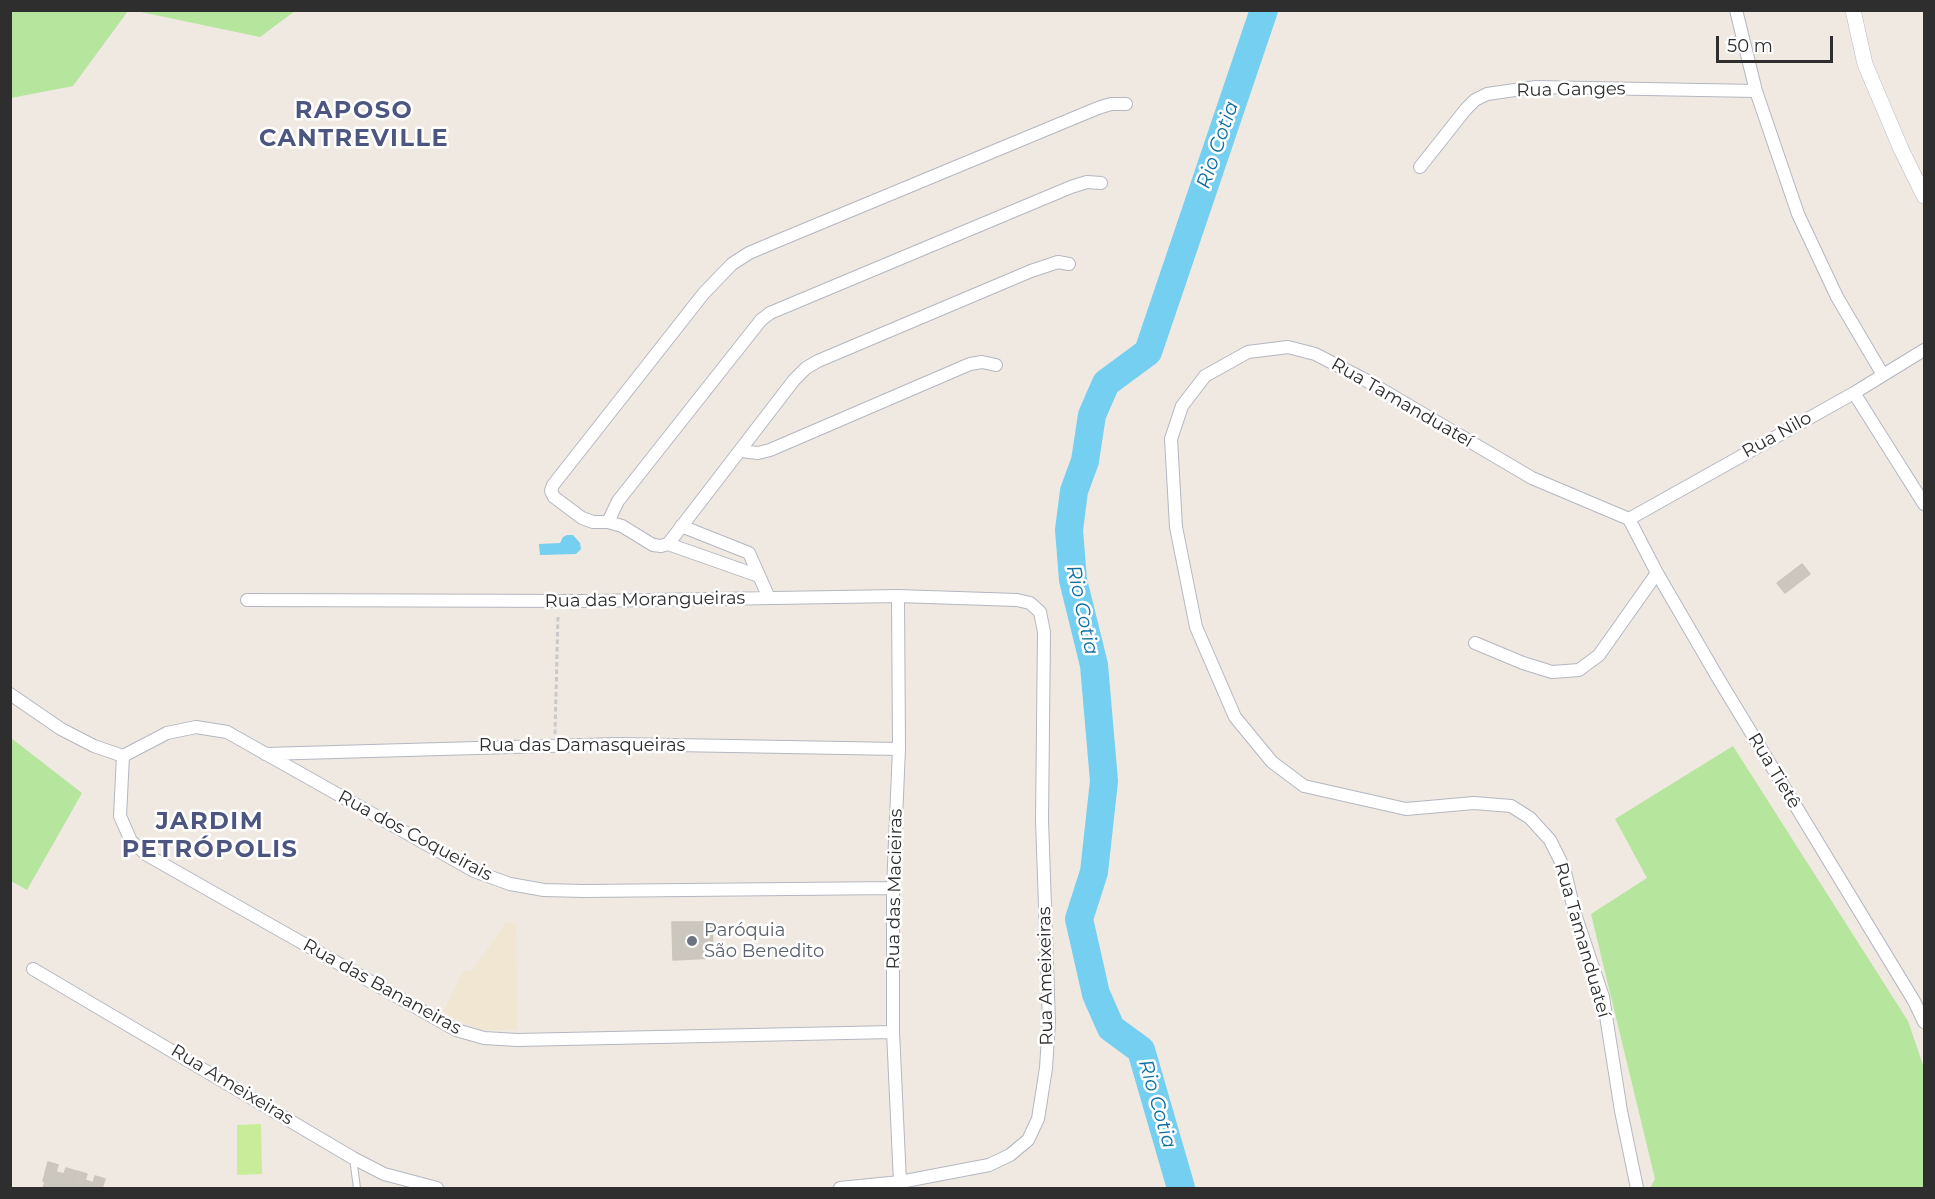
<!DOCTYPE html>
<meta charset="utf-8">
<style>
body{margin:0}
#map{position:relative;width:1935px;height:1199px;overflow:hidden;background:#efe9e1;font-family:Montserrat,sans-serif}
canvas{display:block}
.frame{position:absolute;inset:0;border:12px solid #2e2e2e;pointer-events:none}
.scale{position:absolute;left:1716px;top:36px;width:117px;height:27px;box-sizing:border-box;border:3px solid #2e2e2e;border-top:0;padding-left:8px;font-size:18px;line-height:21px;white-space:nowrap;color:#2e2e2e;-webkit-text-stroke:4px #fff;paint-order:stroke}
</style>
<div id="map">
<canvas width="1935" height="1199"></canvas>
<div class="frame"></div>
<div class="scale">50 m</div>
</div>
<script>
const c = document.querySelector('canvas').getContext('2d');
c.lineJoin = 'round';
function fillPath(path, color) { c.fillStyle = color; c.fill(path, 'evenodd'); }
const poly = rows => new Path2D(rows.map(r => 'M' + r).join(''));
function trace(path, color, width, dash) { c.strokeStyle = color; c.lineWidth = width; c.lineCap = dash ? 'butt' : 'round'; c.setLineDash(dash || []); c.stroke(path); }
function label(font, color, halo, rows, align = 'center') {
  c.font = font + ' Montserrat,sans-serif'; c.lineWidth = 5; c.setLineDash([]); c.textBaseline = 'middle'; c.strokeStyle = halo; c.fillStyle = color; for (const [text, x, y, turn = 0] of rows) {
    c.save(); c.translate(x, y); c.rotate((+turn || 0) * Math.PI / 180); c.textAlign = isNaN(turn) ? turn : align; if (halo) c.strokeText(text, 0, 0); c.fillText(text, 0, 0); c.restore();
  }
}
const education = poly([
 [506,922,516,923,517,1030,481,1030,443,1013,463,971,473,970]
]);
const green = poly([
 [11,10,128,10,128,11,73,86,11,98],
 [136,11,295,11,260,37],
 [11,738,82,793,27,890,11,881],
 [1733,746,1908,1021,1924,1068,1924,1188,1650,1188,1655,1179,1591,914,1647,878,1615,819]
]);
const pitch = poly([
 [261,1124,262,1174,237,1175,237,1125]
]);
const water = poly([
 [567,535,573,535,580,543,581,549,576,554,540,555,539,544,560,543,563,537]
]);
const river = poly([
 [1181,1188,1141,1050,1111,1028,1096,994,1079,919,1094,872,1104,781,1094,665,1073,580,1069,530,1074,491,1085,461,1092,415,1106,383,1148,352,1264,10]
]);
const building = poly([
 [1802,564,1810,574,1785,593,1777,583,1802,564],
 [672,922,712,922,713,958,673,960,672,922],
 [48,1162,58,1165,56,1172,64,1174,66,1168,76,1171,71,1188,43,1188,45,1182,43,1181,48,1162],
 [77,1171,87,1174,85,1180,93,1183,95,1176,105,1179,102,1188,72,1188,77,1171]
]);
const path = poly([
 [555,734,558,615]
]);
const service = poly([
 [353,1158,357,1188]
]);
const minor = poly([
 [1736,10,1756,91,1798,214,1837,297,1883,375],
 [1420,167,1466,109,1475,100,1487,94,1536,87,1756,91],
 [1854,393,1924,504],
 [741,451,758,453,770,450,970,364,982,362,996,365],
 [1629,519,1532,478,1362,378,1315,354,1288,347,1248,352,1205,376,1182,406,1171,439,1176,527,1196,627,1235,717,1272,762,1304,786,1406,809,1474,803,1511,806,1530,818,1550,840,1564,868,1575,914,1603,997,1621,1111,1637,1188],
 [1629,519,1657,573,1718,678,1914,1001,1924,1022],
 [1629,519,1854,393,1924,350],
 [608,522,618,501,761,320,770,313,1071,187,1087,182,1101,183],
 [681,526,749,553,769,598],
 [668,544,794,380,806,368,818,361,1031,271,1058,262,1069,264],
 [759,576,668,544,661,546,653,545,622,526,608,522,593,522,582,518,554,497,551,491,553,485,704,293,732,264,749,253,775,242,1098,108,1111,104,1126,104],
 [898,596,899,749,893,888,893,1032,900,1182],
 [247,600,588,601,898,596,1017,600,1030,603,1040,612,1044,632,1042,820,1049,1022,1046,1068,1038,1119,1028,1140,1010,1155,989,1165,900,1182,840,1188],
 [1475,643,1523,663,1552,672,1579,670,1599,655,1657,573],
 [10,694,61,729,94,746,123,756,167,733,196,727,227,732,474,871,510,884,544,890,584,891,893,888],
 [265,754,618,744,899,749],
 [123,756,120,816,131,841,147,855,456,1030,484,1038,517,1040,893,1032],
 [33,969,353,1158,384,1174,437,1188]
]);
const tertiary = poly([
 [1853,10,1865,64,1901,149,1924,196]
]);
const markers = [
 [692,941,6,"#6b7280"]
];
const streetNames = [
 ["Rua Ganges",1571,90,-1],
 ["Rua Tamanduateí",1402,403,30],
 ["Rua Nilo",1777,435,-29],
 ["Rua das Morangueiras",645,600,-1],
 ["Rua das Damasqueiras",582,746],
 ["Rua Tietê",1774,771,59],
 ["Rua dos Coqueirais",415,836,28],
 ["Rua das Macieiras",895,889,-89],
 ["Rua Tamanduateí",1582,940,74],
 ["Rua Ameixeiras",1046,976,-91],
 ["Rua das Bananeiras",382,987,29],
 ["Rua Ameixeiras",232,1085,31]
];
const worshipNames = [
 ["Paróquia",704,931],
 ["São Benedito",704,952]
];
const waterNames = [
 ["Rio Cotia",1218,145,-71],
 ["Rio Cotia",1082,610,78],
 ["Rio Cotia",1157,1104,74]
];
const districtNames = [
 ["RAPOSO",354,111],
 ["CANTREVILLE",354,139],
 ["JARDIM",210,822],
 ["PETRÓPOLIS",210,850]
];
fillPath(education, '#f0e6d1');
fillPath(green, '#b6e59e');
fillPath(pitch, '#c9ec9a');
fillPath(water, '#75cff0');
trace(river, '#75cff0', 28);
fillPath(building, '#cbc7bf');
trace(building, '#cbc5ba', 1.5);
trace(service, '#b4b7c1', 8);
trace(minor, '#b4b7c1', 14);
trace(tertiary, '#b4b7c1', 16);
trace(path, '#c9c9c9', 3, [4.5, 3]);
trace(service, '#fff', 6);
trace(minor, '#fff', 12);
trace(tertiary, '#fff', 15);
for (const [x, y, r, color] of markers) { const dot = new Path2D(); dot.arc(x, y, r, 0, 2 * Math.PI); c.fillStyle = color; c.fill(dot); trace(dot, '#fff', 2); }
label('18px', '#2e2e2e', '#fff', streetNames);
label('18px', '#5b616d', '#fff', worshipNames, 'left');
label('italic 20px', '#0d6fa3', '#fff', waterNames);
c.letterSpacing = '1.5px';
label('bold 24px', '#4d5680', '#fff', districtNames);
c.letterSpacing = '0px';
</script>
